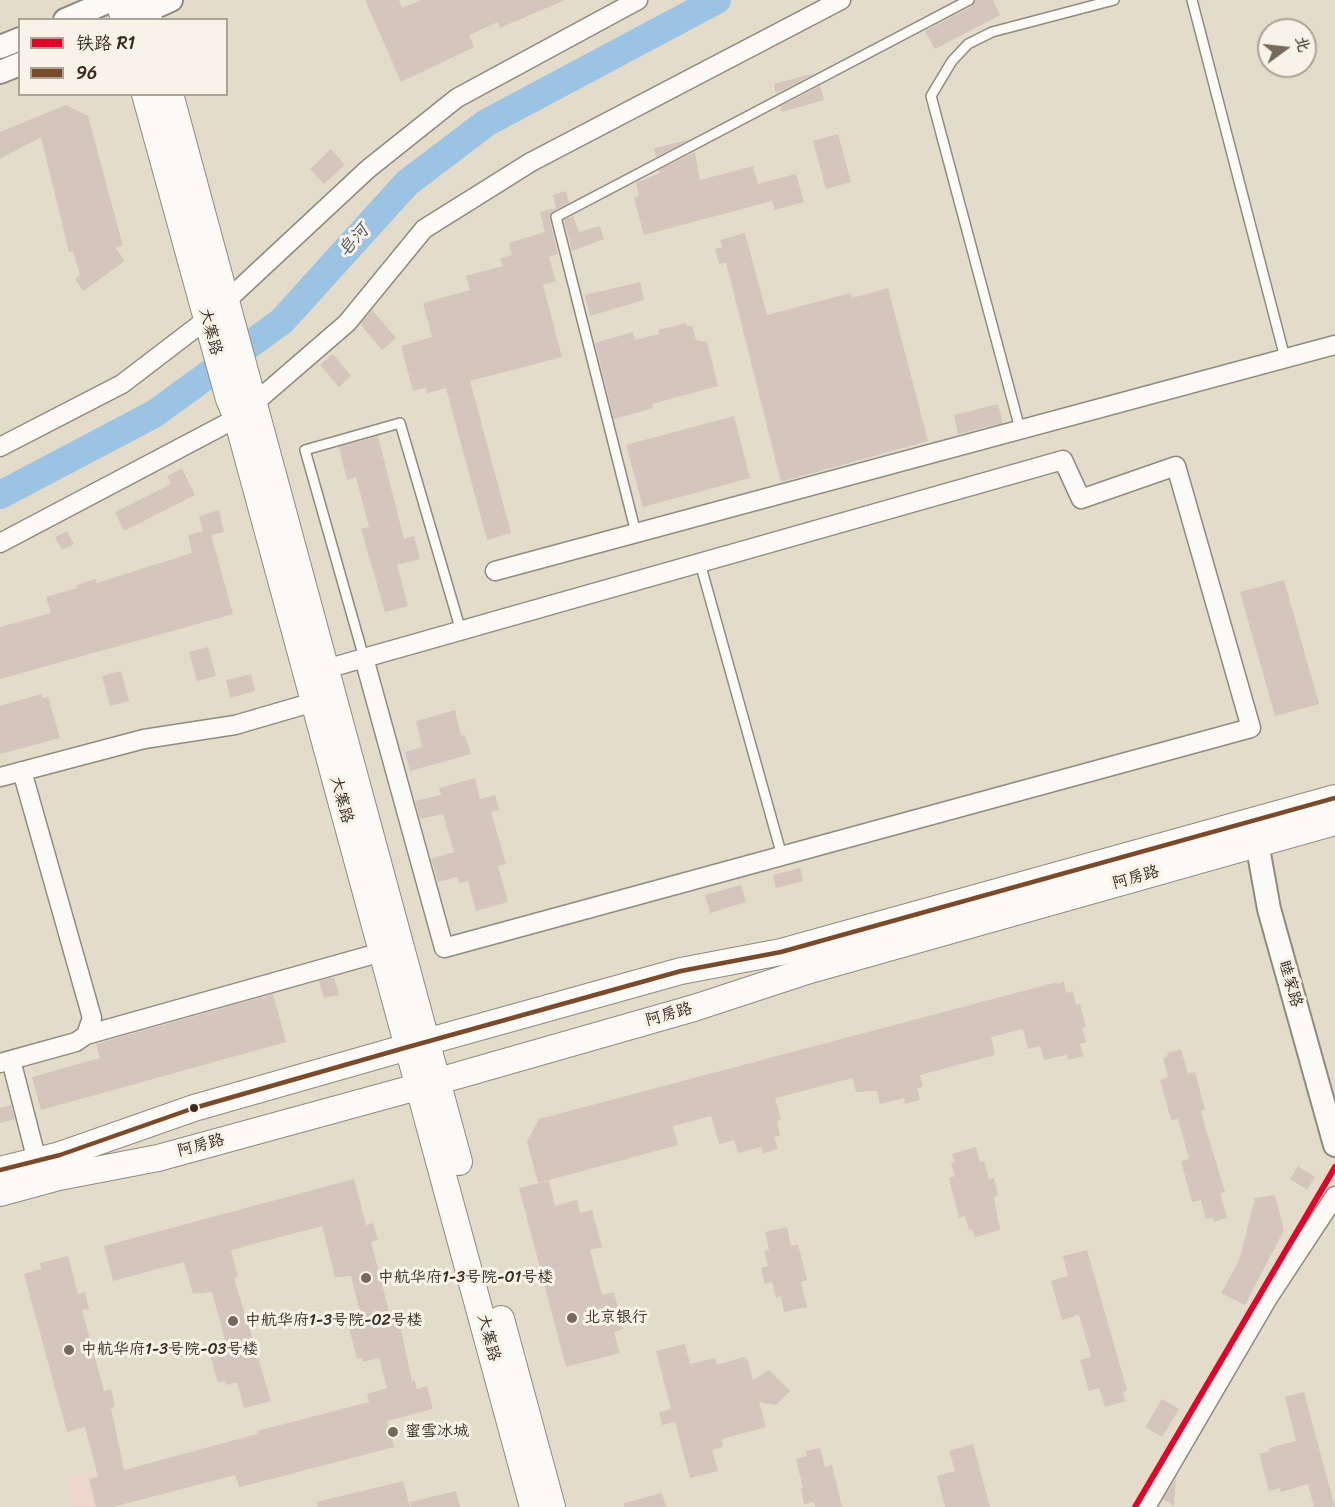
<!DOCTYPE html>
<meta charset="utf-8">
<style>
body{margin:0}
#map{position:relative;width:1335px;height:1507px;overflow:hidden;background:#e3dccb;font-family:Sriracha,"LXGW WenKai TC",sans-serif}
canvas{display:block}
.legend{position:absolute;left:18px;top:18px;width:210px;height:78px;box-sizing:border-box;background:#f7f3e8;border:2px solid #aca397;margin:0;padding:8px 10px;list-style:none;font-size:18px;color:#3b2a1e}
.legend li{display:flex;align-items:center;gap:12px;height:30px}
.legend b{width:30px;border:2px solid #aca397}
.north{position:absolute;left:1257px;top:18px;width:60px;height:60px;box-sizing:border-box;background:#f7f3e8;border:2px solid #aca397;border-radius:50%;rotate:75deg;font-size:16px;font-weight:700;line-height:24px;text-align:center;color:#3b2a1e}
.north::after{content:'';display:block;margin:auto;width:21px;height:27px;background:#76685b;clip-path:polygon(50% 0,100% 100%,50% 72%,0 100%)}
</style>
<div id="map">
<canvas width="1335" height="1507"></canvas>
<ul class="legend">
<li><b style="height:8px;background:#e4002b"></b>铁路 R1</li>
<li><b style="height:8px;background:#7a4b2a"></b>96</li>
</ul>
<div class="north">北</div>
</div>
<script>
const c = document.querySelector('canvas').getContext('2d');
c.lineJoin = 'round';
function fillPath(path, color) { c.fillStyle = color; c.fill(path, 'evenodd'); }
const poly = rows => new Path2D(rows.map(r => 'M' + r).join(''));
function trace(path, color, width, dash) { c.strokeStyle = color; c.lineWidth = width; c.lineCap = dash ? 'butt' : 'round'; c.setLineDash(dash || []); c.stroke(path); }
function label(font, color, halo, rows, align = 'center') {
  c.font = font + ' Sriracha,"LXGW WenKai TC",sans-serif'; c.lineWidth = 6; c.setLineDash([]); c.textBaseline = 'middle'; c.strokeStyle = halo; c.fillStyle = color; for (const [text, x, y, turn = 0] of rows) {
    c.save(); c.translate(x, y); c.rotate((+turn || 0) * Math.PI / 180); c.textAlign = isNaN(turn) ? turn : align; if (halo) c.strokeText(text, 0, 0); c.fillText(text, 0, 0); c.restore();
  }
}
const built = poly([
 [94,1471,104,1506,74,1507,67,1479]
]);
const river = poly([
 [0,495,154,414,282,321,407,183,486,123,717,0]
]);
const building = poly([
 [365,0,399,0,402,8,421,0,565,0,500,28,498,22,469,35,474,47,401,82],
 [976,0,993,0,1000,15,935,49,925,31,972,6],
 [815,73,776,94,774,84],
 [820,86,824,100,781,112,780,107],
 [66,105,88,116,123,246,115,247,125,261,83,291,75,279,80,275,73,251,69,252,41,137,0,159,0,132],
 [838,134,851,182,826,189,813,141],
 [691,139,656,157,654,148],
 [331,149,345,165,324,184,310,169],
 [695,152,700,180,753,166,758,184,796,174,804,202,775,210,772,201,644,235,634,198,639,196,636,183,660,173,659,170],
 [566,191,569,203,553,211,549,216,558,254,549,257,556,281,543,285,562,357,470,381,511,533,487,540,446,388,427,393,426,388,413,391,401,346,432,337,423,303,470,290,466,276,503,266,500,258,512,255,509,243,545,232,540,212,556,208,553,195],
 [573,216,579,232,600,226,604,239,572,251,564,220],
 [745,233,767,315,851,293,852,298,888,288,928,441,781,482,726,262,719,264,715,249,722,247,720,240],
 [640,282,644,300,590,316,585,295],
 [372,310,396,338,382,350,360,324],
 [686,323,687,326,692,326,696,340,707,342,718,386,652,404,653,408,614,419,595,343,633,332,635,340,659,334,658,330],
 [333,354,351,376,339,387,320,365],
 [998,404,1003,423,958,434,954,415],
 [734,416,750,478,643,507,626,445],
 [378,436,404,539,414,536,420,559,397,565,408,606,385,612,361,529,369,527,356,477,347,480,339,447],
 [182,469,195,495,124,531,115,512,171,484,167,476],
 [219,510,224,532,211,535,233,614,0,679,0,627,51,613,46,597,77,588,76,585,96,579,97,583,192,553,188,535,203,531,199,516],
 [67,531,74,544,62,550,55,537],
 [1284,580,1319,704,1275,716,1240,592],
 [208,647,216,676,197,681,189,652],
 [121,671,129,701,110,706,102,676],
 [251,674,255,691,230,698,226,680],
 [41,694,42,698,48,697,60,738,0,754,0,706],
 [455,710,461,736,465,735,471,754,410,771,405,752,422,747,416,721],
 [475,778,480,799,495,795,499,810,491,812,506,864,498,866,508,902,476,911,468,881,459,883,457,877,438,882,431,859,454,852,443,814,420,819,415,801,441,795,439,788],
 [800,868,803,881,776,888,773,875],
 [741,885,746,902,710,913,705,895],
 [334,977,339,995,324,998,319,981],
 [1057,982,1057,984,1064,982,1066,993,1073,991,1076,1005,1080,1004,1086,1027,1082,1028,1086,1042,1080,1044,1084,1056,1068,1060,1067,1055,1044,1060,1040,1046,1028,1049,1023,1029,991,1037,995,1055,920,1075,923,1087,917,1088,920,1100,905,1104,904,1098,880,1104,877,1091,856,1092,853,1078,775,1098,781,1120,777,1121,780,1136,774,1137,778,1149,763,1153,761,1147,738,1153,734,1140,719,1144,711,1116,673,1126,678,1145,538,1183,527,1141,539,1119],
 [273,994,286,1042,41,1110,32,1077,100,1058,96,1044],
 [1181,1049,1188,1074,1195,1072,1205,1109,1201,1111,1206,1130,1225,1192,1220,1193,1227,1218,1214,1222,1213,1218,1206,1219,1201,1200,1192,1202,1181,1161,1189,1159,1178,1119,1171,1120,1160,1080,1168,1077,1163,1058,1168,1056,1167,1053],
 [11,1105,15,1119,0,1123,0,1108],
 [976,1147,980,1162,984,1161,989,1179,994,1178,998,1196,994,1197,1000,1230,975,1237,972,1229,969,1230,965,1216,959,1218,949,1178,955,1176,951,1163,955,1162,952,1154],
 [1298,1166,1315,1177,1307,1190,1290,1179],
 [354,1179,366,1225,373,1223,378,1240,371,1242,392,1323,399,1321,412,1381,415,1381,417,1389,427,1386,433,1409,387,1421,394,1447,248,1485,239,1487,235,1475,113,1507,96,1507,89,1479,98,1477,85,1427,67,1432,24,1274,41,1269,40,1263,68,1256,78,1294,85,1292,89,1309,82,1310,104,1391,111,1389,115,1407,111,1408,124,1470,257,1434,257,1431,369,1402,367,1394,387,1388,379,1358,363,1362,362,1358,357,1359,347,1320,353,1318,352,1314,360,1312,351,1276,335,1277,322,1226,231,1250,238,1277,234,1278,271,1401,244,1408,237,1382,226,1385,225,1381,218,1383,210,1355,216,1354,215,1350,227,1347,212,1292,193,1294,184,1262,113,1281,104,1246],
 [549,1181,555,1206,577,1200,580,1213,592,1210,602,1247,590,1250,602,1295,614,1292,623,1329,614,1332,620,1353,566,1367,519,1188],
 [1275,1195,1284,1230,1245,1305,1221,1293,1239,1261,1255,1198],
 [787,1227,791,1246,798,1244,807,1280,801,1282,807,1307,784,1312,781,1296,776,1298,772,1282,765,1284,761,1268,768,1266,764,1251,769,1250,765,1232],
 [1087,1250,1127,1390,1123,1392,1125,1401,1105,1407,1099,1388,1089,1391,1080,1360,1091,1357,1079,1315,1062,1320,1051,1281,1068,1276,1063,1256],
 [685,1344,690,1364,715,1358,717,1365,744,1357,748,1361,753,1380,769,1370,790,1391,776,1405,759,1402,766,1427,722,1439,723,1447,712,1450,718,1471,690,1478,675,1422,662,1425,659,1412,671,1409,656,1351],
 [1304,1392,1324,1467,1335,1507,1314,1507,1308,1484,1281,1492,1280,1488,1269,1491,1259,1454,1270,1451,1269,1448,1296,1441,1285,1397],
 [1162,1399,1179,1409,1162,1437,1145,1427],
 [973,1444,990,1507,945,1507,937,1476,955,1471,949,1451],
 [820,1448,825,1467,832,1465,842,1507,815,1507,814,1502,804,1504,801,1488,803,1488,796,1459,807,1456,806,1451],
 [1176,1478,1174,1506,1163,1499],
 [403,1481,410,1507,318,1507,317,1502],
 [456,1491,460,1507,411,1507,410,1502],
 [662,1493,666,1507,624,1507,624,1503]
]);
const service = poly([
 [1192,0,1285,358],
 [1020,429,931,96,952,61,968,44,992,32,1114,0],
 [636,533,556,217,969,0],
 [700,563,782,856],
 [364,658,305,450,400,423,461,631]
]);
const minor = poly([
 [0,447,122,384,207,319,368,169,457,98,638,0],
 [0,543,237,418,347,323,424,229,531,162,841,0],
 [495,571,1335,345],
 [326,669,364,658,1063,460,1081,499,1176,466,1251,728,444,948,364,658],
 [0,777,144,739,235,725,314,702],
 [86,1035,382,952],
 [11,1060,37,1161],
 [0,1063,76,1042,86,1035,92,1018,22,771],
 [1146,1507,1268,1298,1335,1196]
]);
const tertiary = poly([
 [131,18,171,0],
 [65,20,112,0],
 [0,47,20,39],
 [0,72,20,64],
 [1254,826,1269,909,1335,1145]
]);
const secondary = poly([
 [119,0,124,20],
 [144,0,149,20],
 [145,94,229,399,237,418,533,1507],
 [170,94,459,1162],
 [0,1170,60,1155,194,1108,408,1047,681,971,781,952,1335,798],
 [0,1193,59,1177,158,1158,421,1086,694,1008,810,970,1335,822],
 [501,1319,552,1507]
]);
const bus1 = poly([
 [0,1170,60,1155,194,1108,408,1047,681,971,781,952,1335,798]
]);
const rail1 = poly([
 [1135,1507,1335,1167]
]);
const markers = [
 [194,1108,5,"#3b2a1e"],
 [366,1278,6,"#76685b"],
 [572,1318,6,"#76685b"],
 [233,1321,6,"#76685b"],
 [69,1350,6,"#76685b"],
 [393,1432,6,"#76685b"]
];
const streetNames = [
 ["大寨路",210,332,75],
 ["大寨路",341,800,75],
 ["阿房路",1136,878,-16],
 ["睦家路",1290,984,74],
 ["阿房路",669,1015,-16],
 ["阿房路",201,1146,-15],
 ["大寨路",488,1338,75]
];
const poiNames = [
 ["中航华府1-3号院-01号楼",378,1278],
 ["北京银行",584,1318],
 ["中航华府1-3号院-02号楼",245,1321],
 ["中航华府1-3号院-03号楼",81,1350],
 ["蜜雪冰城",405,1432]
];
const waterNames = [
 ["皂河",354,241,-48]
];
fillPath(built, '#eed5cd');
trace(river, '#9bc4e4', 28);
fillPath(building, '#d4c6bc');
trace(service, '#908a7f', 12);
trace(minor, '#908a7f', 21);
trace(tertiary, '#908a7f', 26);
trace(secondary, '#908a7f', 28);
trace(service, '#fbfaf7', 9);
trace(minor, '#fbfaf7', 18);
trace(tertiary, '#fbfaf7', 22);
trace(secondary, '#fbfaf7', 26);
trace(bus1, '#7a4b2a', 4.5);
trace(rail1, '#e4002b', 6);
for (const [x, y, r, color] of markers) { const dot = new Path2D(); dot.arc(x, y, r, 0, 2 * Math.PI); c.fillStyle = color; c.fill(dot); trace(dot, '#f7f3e8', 2); }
label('16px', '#3b2a1e', '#f7f3e8', streetNames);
label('16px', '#3b2a1e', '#f7f3e8', poiNames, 'left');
label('italic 18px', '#4e555d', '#f7f3e8', waterNames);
</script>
